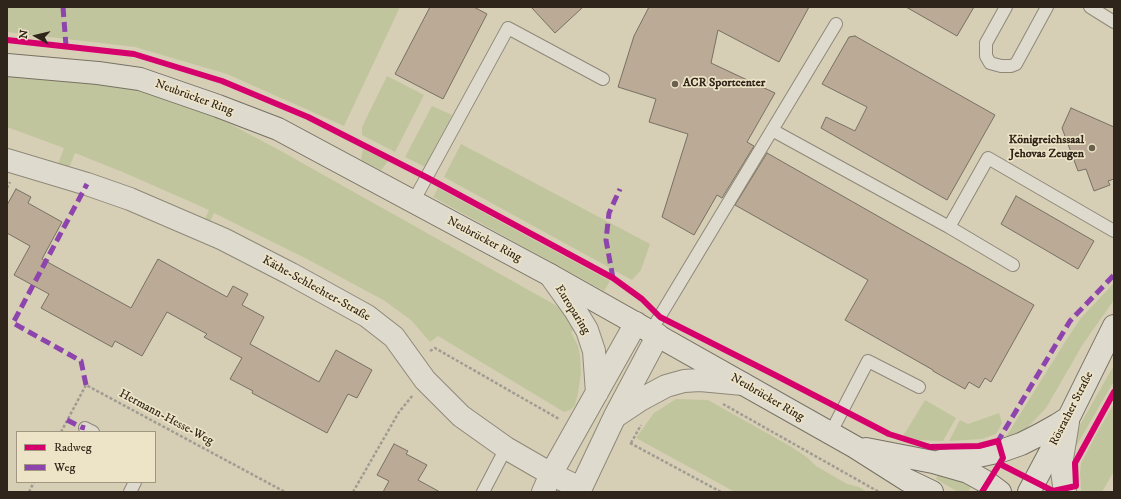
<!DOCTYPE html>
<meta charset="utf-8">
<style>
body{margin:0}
#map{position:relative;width:1121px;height:499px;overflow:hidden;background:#d6ceb5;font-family:"IM FELL DW Pica",serif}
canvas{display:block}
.frame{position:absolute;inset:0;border:8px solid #30251a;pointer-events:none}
.legend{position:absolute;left:16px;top:431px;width:140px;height:52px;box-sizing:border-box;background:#ede3c6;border:1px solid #a19781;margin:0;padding:5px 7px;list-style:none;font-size:12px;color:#30251a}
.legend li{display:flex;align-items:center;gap:8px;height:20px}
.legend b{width:20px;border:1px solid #a19781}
.north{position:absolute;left:16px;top:16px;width:40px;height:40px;-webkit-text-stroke:3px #ede3c6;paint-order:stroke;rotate:278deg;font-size:11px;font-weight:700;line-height:16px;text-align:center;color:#30251a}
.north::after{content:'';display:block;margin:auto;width:14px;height:18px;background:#30251a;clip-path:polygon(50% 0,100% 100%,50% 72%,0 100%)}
</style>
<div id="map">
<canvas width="1121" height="499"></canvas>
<div class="frame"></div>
<ul class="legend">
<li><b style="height:5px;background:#d6006c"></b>Radweg</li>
<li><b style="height:5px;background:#8e44ad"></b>Weg</li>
</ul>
<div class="north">N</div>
</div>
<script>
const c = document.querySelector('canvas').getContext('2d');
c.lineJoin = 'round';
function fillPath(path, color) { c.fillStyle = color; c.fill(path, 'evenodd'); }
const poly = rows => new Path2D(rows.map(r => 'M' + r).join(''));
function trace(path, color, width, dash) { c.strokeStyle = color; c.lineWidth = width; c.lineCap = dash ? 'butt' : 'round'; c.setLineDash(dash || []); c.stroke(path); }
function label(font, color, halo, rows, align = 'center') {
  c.font = font + ' "IM FELL DW Pica",serif'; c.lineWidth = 3.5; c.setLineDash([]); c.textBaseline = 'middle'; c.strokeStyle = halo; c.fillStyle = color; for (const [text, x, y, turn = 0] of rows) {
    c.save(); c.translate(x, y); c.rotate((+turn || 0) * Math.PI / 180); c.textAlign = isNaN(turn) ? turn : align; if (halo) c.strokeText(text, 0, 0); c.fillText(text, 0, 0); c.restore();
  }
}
const green = poly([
 [7,7,400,7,344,126,227,74,135,47,7,32],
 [7,74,99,81,148,92,194,108,232,125,279,150,557,306,572,320,576,328,571,332,578,346,580,356,581,373,578,393,575,405,570,410,564,412,438,336,430,342,412,321,385,301,307,259,214,213,207,228,202,226,209,210,125,173,75,153,69,168,58,164,64,148,7,127],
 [387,76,424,95,395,152,362,135,362,127],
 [432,106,452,115,425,167,405,157],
 [461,144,650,244,641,270,632,280,444,177],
 [363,149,388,161,381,170,361,160],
 [438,188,610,281,604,291,433,197],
 [1114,283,1114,300,1083,344,1046,408,1027,428,1018,435,1004,440,1065,342,1081,318],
 [1114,365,1114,381,1071,455,1073,446,1080,425],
 [676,399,708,400,790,446,808,458,816,466,847,484,859,487,867,492,735,492,636,438,654,413],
 [925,400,956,418,943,441,916,440,903,436],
 [1114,404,1114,471,1102,492,1081,492,1080,473,1081,463,1098,431],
 [999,413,1002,423,996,434,982,439,949,441,960,420,968,424],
 [939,472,974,483,968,492,958,492,936,479]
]);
const building = poly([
 [430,7,474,7,487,14,443,99,395,74,430,7],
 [531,7,583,7,555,33,531,7],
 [649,7,809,7,779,62,718,30,711,63,775,93,747,142,754,146,722,198,717,195,694,235,662,217,688,134,649,122,656,99,618,87,634,36,649,7],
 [906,7,974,7,957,36,906,7],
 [855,36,995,115,947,200,821,128,826,117,855,131,867,107,822,84,849,37,855,36],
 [1071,108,1114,127,1114,179,1108,181,1110,185,1094,191,1086,169,1078,171,1062,128,1071,108],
 [767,153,1034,305,991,382,985,378,979,388,969,382,965,389,933,371,933,370,845,320,868,280,735,205,767,153],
 [16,189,31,197,28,203,62,222,42,259,131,308,158,259,227,297,233,286,248,294,242,305,264,317,250,344,319,382,336,350,372,370,357,398,348,394,327,433,252,393,253,391,230,379,242,358,204,337,207,334,167,312,142,356,115,341,112,347,41,308,49,294,14,275,30,246,7,233,7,205,16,189],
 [1016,196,1094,241,1078,269,1001,224,1016,196],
 [394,444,408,451,406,454,427,465,418,480,440,492,383,492,389,481,377,475,394,444]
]);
const path = poly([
 [7,188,10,182],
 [430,351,435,348,559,419],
 [723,404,879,492],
 [61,432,86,385,285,492],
 [630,443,721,492],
 [631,443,641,425],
 [29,492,34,482],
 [353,492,399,412,413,395]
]);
const service = poly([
 [1006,7,986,43,986,56,990,63,1001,66,1011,66,1016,64,1047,7],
 [1090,7,1114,22],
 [772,130,949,227],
 [413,202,508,28,603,79],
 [1013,265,949,227,988,158,1114,231],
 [651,331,836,24],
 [85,428,93,432],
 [830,434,868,361,919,387],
 [130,492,135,482],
 [483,492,506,448]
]);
const minor = poly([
 [7,160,87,184,130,199,223,239,291,274,367,316,394,337,425,380,461,416,506,448,551,474,580,488],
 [550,275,575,310,587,330,594,351,597,393],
 [616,416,640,400,666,386,684,381,700,380,743,384],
 [543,492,551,474,636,323],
 [579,492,615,416,658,335],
 [1065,492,1061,465,1068,422]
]);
const secondary = poly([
 [7,65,98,73,140,79,218,106,278,129,550,275,855,447,907,480,932,492],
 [866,449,933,462,968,472,988,483,1000,492],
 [941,461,969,458,1001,451,1021,444,1039,435,1057,425,1068,418],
 [1029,492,1069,417,1114,326]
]);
const quiet = poly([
 [63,7,66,46],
 [613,278,606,240,609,213,620,189],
 [86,385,81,361,13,323,87,184],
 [67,420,81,427,85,428],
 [996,442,998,441,1070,321,1114,275]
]);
const cycleway = poly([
 [7,40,134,54,222,81,308,117,426,177,613,278,642,299,660,317,775,375,889,434,930,447,979,446,998,441,1003,458,982,492],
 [1000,464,1053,491,1076,486,1075,463,1114,392]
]);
const markers = [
 [675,84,4,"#6a6050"],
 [1092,148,4,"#6a6050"]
];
const poiNames = [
 ["ACR Sportcenter",683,84],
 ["Königreichssaal",1084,141,"right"],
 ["Jehovas Zeugen",1084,155,"right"]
];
const streetNames = [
 ["Neubrücker Ring",194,98,20],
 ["Neubrücker Ring",484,240,28],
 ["Käthe-Schlechter-Straße",316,289,29],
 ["Europaring",572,310,58],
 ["Neubrücker Ring",767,398,30],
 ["Rösrather Straße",1072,409,-63],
 ["Hermann-Hesse-Weg",166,418,28]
];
fillPath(green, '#c1c59d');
fillPath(building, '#baaa96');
trace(building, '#777164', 1);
trace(service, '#8e8879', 14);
trace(minor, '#8e8879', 24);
trace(secondary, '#777164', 24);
trace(path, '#a09c91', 2.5, [3, 2]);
trace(service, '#dedbce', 12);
trace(minor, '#dedbce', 22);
trace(secondary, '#dedbce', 22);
trace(quiet, '#8e44ad', 5, [10, 5]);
trace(cycleway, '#d6006c', 6);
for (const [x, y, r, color] of markers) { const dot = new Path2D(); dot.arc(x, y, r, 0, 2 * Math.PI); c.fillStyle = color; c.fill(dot); trace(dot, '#ede3c6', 1.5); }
label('bold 12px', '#30251a', '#ede3c6', poiNames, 'left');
label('12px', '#30251a', '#ede3c6', streetNames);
</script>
